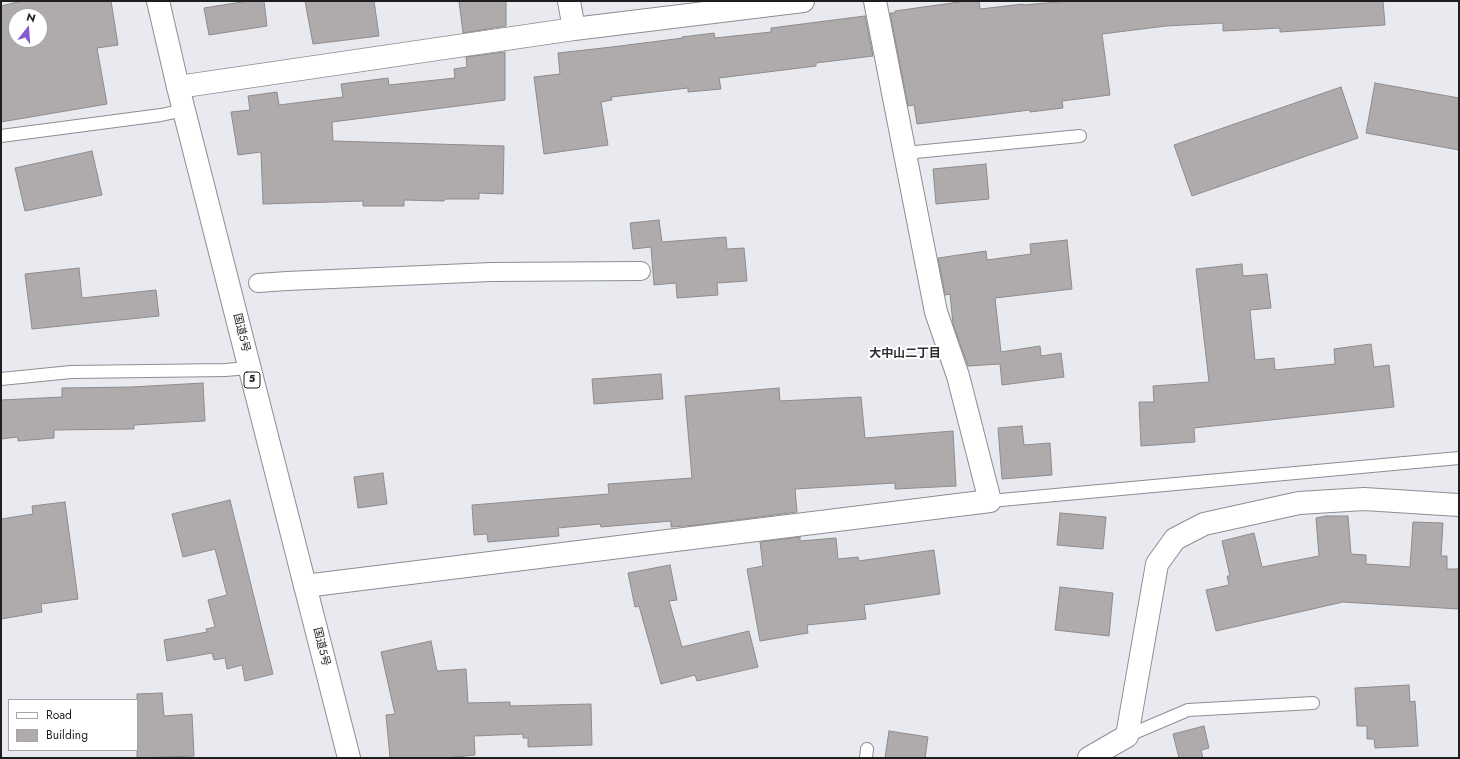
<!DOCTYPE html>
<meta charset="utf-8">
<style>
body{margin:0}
#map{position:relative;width:1460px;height:759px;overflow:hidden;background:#e8eaef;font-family:Jost,sans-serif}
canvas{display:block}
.frame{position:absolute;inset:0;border:2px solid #1d1e1f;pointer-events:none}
.legend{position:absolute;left:8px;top:699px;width:130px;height:52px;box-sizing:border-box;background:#fff;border:1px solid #a5a5a5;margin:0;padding:5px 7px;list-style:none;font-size:12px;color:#1d1e1f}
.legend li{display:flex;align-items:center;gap:8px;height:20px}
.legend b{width:20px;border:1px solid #a5a5a5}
.north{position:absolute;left:8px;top:8px;width:40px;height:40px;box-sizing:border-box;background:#fff;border:1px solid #a5a5a5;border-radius:50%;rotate:17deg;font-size:11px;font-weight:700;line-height:16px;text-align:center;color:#1d1e1f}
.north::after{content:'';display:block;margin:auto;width:14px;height:18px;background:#8859d2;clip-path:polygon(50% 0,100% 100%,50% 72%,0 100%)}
</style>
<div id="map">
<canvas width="1460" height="759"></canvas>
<div class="frame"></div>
<ul class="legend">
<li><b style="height:5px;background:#fff"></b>Road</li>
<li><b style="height:11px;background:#afaaac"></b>Building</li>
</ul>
<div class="north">N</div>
</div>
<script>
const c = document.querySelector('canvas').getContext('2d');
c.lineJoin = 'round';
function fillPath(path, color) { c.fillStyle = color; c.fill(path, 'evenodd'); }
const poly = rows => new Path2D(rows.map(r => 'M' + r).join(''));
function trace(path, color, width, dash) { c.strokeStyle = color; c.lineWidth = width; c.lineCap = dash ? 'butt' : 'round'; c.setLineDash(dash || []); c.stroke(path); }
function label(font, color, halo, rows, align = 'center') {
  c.font = font + ' Jost,"Noto Sans JP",sans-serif'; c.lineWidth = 4; c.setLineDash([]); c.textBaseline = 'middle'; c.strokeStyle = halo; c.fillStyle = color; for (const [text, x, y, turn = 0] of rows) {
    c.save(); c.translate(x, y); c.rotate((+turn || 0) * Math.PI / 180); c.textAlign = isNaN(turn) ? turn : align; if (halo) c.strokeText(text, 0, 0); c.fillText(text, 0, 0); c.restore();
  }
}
const building = poly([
 [22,1,111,1,118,45,97,48,107,104,1,122,1,6,22,1],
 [16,16,40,16,40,40,16,40,16,16],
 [248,1,264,1,267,26,209,35,204,8,248,1],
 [305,1,374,1,379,36,313,44,305,1],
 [459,1,506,1,506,26,463,33,459,1],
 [966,1,979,1,980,9,1023,4,1023,5,1068,1,1383,1,1385,25,1280,32,1280,28,1223,31,1223,23,1166,26,1102,34,1110,95,1062,101,1063,108,1030,112,1030,110,917,124,914,105,908,106,890,13,895,13,895,11,966,1],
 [865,16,873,56,816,63,816,66,719,78,721,89,688,92,688,88,611,97,612,100,601,102,608,145,544,154,534,77,560,74,558,53,612,47,683,38,682,37,714,33,715,38,771,32,771,28,865,16],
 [505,52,505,100,332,122,333,141,504,146,503,194,479,193,479,199,445,199,444,201,404,200,404,206,363,206,363,201,263,204,261,152,238,155,231,112,250,110,248,96,277,92,279,105,343,97,341,84,388,78,389,85,455,78,454,69,467,67,466,57,505,52],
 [1375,83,1459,98,1459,150,1366,133,1375,83],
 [1341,87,1358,138,1192,196,1174,145,1341,87],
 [92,151,102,195,25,211,15,168,92,151],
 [986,164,989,199,936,204,933,169,986,164],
 [659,220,662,242,726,237,727,249,744,248,747,281,717,283,718,295,677,298,676,283,654,285,651,247,633,249,630,223,659,220],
 [1067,240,1072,289,995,298,1001,352,1040,346,1041,356,1061,353,1064,377,1002,385,1000,364,968,366,953,324,950,294,945,295,938,258,986,251,987,260,1031,254,1030,244,1067,240],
 [1242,264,1243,276,1267,274,1271,308,1250,310,1255,360,1274,358,1275,370,1335,364,1334,349,1371,344,1374,367,1389,365,1394,407,1194,428,1195,442,1141,446,1139,402,1154,402,1153,386,1209,382,1196,269,1242,264],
 [79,268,82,298,156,290,159,316,32,329,25,274,79,268],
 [661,374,663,399,594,404,592,379,661,374],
 [203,383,205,421,134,425,134,429,54,430,54,438,18,441,18,437,1,439,1,400,62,397,62,388,132,387,203,383],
 [779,388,780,401,861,397,865,438,953,431,956,486,895,489,895,483,795,489,797,512,698,525,671,527,671,521,601,527,600,524,558,528,559,536,488,542,487,534,474,535,472,505,609,494,608,484,692,478,685,396,779,388],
 [1022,426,1024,445,1050,443,1052,475,1002,479,998,428,1022,426],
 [383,473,387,504,358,508,354,477,383,473],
 [230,500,273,674,245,681,242,665,227,669,225,658,214,660,212,653,167,661,164,640,207,632,206,629,215,627,208,600,227,595,215,549,183,557,172,514,230,500],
 [65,502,78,599,41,604,42,612,1,619,1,519,33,514,32,506,65,502],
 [1060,513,1106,517,1103,549,1057,545,1060,513],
 [1326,516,1348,516,1351,554,1366,555,1366,564,1410,567,1413,522,1443,523,1441,556,1447,556,1447,569,1459,569,1459,609,1343,602,1216,631,1206,590,1229,585,1227,576,1230,576,1222,541,1254,533,1262,567,1319,556,1316,518,1326,516],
 [800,537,800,541,836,538,838,559,858,557,859,561,934,550,940,594,864,605,866,619,807,625,808,633,760,641,747,569,763,566,760,542,800,537],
 [670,565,677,600,669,601,682,647,749,631,758,667,697,681,695,675,661,684,639,606,635,607,628,573,670,565],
 [1060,587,1113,593,1109,636,1055,630,1060,587],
 [431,641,437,671,466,669,468,703,510,702,510,706,591,704,592,745,528,747,528,738,523,738,523,734,474,736,475,755,446,758,390,758,386,715,395,714,381,652,431,641],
 [1409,685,1410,702,1415,701,1418,746,1375,748,1374,739,1367,739,1367,726,1357,726,1355,688,1409,685],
 [162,693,164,716,192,714,194,756,137,758,137,694,162,693],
 [1204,726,1209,748,1201,750,1203,758,1179,758,1173,734,1204,726],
 [889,731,928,737,925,758,885,758,889,731]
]);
const service = poly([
 [1,136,161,115,184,110],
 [905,153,1080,136],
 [1,379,71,372,225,370,249,368],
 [990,501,1459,458],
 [1127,736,1188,710,1313,703],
 [866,758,867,749]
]);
const pedestrian = poly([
 [258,283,287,281,491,272,641,271]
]);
const minor = poly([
 [569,1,574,29],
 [178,87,574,29,803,1],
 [305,586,990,501,958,376,936,312,875,1],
 [1089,758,1127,736,1157,564,1175,539,1204,524,1299,503,1364,499,1459,505]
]);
const trunk = poly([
 [158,1,178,87,349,758]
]);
const shields = [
 [252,380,16]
];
const shieldNames = [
 ["5",252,380]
];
const streetNames = [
 ["国道5号",241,333,76],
 ["国道5号",321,647,76]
];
const neighbourhoodNames = [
 ["大中山二丁目",905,354]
];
fillPath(building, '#afaaac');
trace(building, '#8f8a8c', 1);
trace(service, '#8c8e92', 14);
trace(pedestrian, '#8c8e92', 20);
trace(minor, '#8c8e92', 24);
trace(trunk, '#8c8e92', 24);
trace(service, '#fff', 12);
trace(pedestrian, '#fff', 18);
trace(minor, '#fff', 22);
trace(trunk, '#fff', 22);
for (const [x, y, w] of shields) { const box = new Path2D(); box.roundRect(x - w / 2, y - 8, w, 16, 3); c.fillStyle = '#fff'; c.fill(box); trace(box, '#1d1e1f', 1); }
label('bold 10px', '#1d1e1f', null, shieldNames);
label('11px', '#1d1e1f', '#fff', streetNames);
label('bold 12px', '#2c2d31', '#fff', neighbourhoodNames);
</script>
